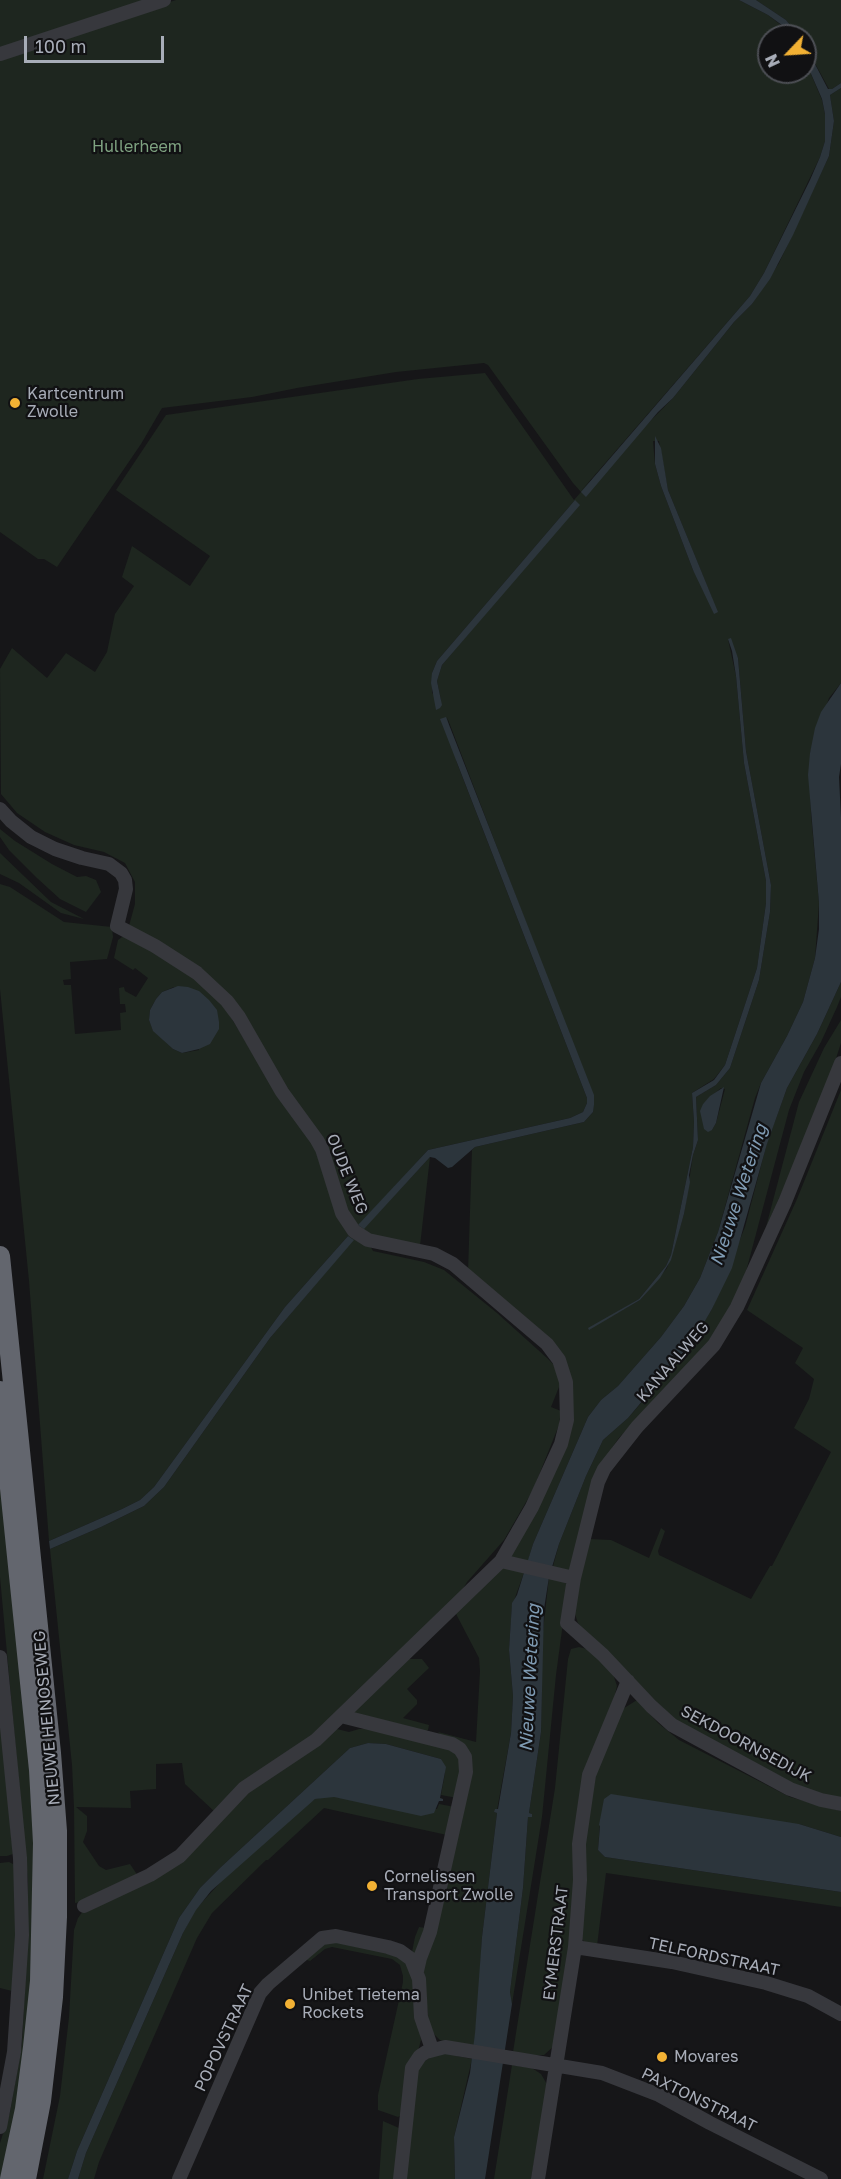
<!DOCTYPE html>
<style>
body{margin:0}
#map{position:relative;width:841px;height:2179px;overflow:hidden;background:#161618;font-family:"Golos Text",sans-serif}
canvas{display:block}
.north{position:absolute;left:757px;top:24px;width:60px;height:60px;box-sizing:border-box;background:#111113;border:2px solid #4d4f55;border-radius:50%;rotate:245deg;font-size:16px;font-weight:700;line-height:24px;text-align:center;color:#a8adb8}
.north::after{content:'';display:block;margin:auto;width:21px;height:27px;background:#f2b134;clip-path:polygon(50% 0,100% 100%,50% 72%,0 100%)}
.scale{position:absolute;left:24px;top:36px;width:140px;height:27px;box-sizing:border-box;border:3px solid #a8adb8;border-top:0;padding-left:8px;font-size:18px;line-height:21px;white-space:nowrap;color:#a8adb8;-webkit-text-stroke:4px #111113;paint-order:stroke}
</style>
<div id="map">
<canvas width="841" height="2179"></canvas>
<div class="north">N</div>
<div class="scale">100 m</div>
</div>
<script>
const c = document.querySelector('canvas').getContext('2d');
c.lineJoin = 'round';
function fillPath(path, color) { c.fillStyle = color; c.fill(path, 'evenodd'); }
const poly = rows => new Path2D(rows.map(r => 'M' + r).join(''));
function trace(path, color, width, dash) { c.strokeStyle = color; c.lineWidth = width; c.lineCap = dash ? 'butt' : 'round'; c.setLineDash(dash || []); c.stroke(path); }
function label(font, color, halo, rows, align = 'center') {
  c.font = font + ' "Golos Text",sans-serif'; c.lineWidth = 4.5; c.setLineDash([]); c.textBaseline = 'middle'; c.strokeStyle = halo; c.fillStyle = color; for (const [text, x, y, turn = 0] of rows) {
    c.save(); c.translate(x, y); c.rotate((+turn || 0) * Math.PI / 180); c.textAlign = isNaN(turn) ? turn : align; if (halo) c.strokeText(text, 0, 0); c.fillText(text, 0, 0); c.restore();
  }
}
const green = poly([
 [0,0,154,0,148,9,176,0,739,0,768,15,786,29,791,36,769,36,769,72,805,72,805,60,822,100,825,114,825,141,820,157,764,273,750,296,581,491,673,398,734,322,752,304,779,263,829,156,834,121,830,95,841,88,841,683,829,698,810,753,811,814,819,903,815,958,803,1002,787,1036,761,1083,755,1098,718,1232,700,1278,684,1306,661,1337,618,1386,601,1400,588,1417,533,1544,527,1564,510,1559,565,1438,565,1365,468,1272,472,1150,475,1147,584,1122,593,1112,594,1100,447,717,457,763,587,1098,587,1103,583,1112,570,1118,428,1150,359,1225,364,1228,430,1157,420,1246,371,1236,349,1218,325,1149,243,1020,157,940,129,926,135,904,135,882,125,863,104,852,74,845,45,832,17,813,1,794,0,669,12,648,47,678,66,653,95,672,107,652,115,614,134,586,122,577,132,546,190,586,210,556,116,490,166,415,418,379,485,373,574,500,581,492,573,483,488,365,484,363,396,372,297,388,252,397,162,408,141,444,57,567,44,559,38,559,0,532],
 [653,441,659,441,668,490,712,598,693,570,661,486,655,464],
 [575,500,534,556,442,665,437,681,441,700,432,693,432,673,437,661],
 [728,639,738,658,746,751,771,885,770,912,759,980,730,1068,716,1085,696,1097,698,1140,693,1155,684,1214,667,1268,640,1300,589,1329,639,1299,666,1266,671,1255,693,1147,694,1122,692,1093,714,1079,725,1065,757,968,766,903,766,881,744,763,736,676],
 [721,1088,725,1089,716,1123,712,1130,703,1104],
 [756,0,841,0,841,83,832,89,829,89,805,45,805,36,799,36,786,20],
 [0,829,15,841,52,864,77,877,86,876,96,880,101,892,86,912,60,899,37,878,9,850,0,837],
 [0,853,51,902,84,919,61,913,19,883,0,874],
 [0,884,10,887,64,922,112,927,113,937,107,959,70,962,71,979,63,980,64,985,71,985,75,1034,121,1030,120,1013,126,1012,125,1004,120,1004,119,988,124,987,125,991,136,997,148,978,135,968,133,970,114,958,118,940,125,935,192,975,226,1009,278,1096,312,1140,333,1202,368,1242,373,1251,424,1262,444,1270,497,1313,547,1358,553,1364,561,1382,551,1407,561,1411,559,1425,533,1490,504,1540,467,1582,453,1606,325,1730,216,1813,185,1784,182,1763,156,1764,156,1789,130,1791,131,1808,76,1807,87,1816,87,1831,83,1842,99,1866,106,1870,130,1864,138,1876,84,1902,75,1903,74,1807,72,1765,50,1549,101,1527,144,1506,164,1487,270,1338,353,1240,348,1236,285,1307,154,1487,140,1500,122,1509,49,1541,29,1281,0,989],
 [174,987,199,1050,182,1053,173,1049,153,1030,149,1020,150,1010,156,999,162,992],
 [841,982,841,997,837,1007,821,1042,804,1072,789,1110,744,1279,721,1329,618,1439,612,1448,569,1572,552,1570,559,1544,586,1476,603,1440,628,1418,657,1385,691,1343,712,1309,745,1227,767,1143,787,1088,817,1034],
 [841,1020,841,1043,819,1111,766,1227,799,1102,824,1048],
 [841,1090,841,1801,808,1791,678,1722,592,1641,578,1623,573,1608,589,1539,611,1540,649,1558,661,1528,665,1531,658,1551,659,1555,751,1599,770,1566,772,1566,831,1452,794,1428,809,1399,814,1379,795,1363,803,1348,747,1310,797,1199],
 [0,1439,34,1785,33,1992,6,2179,0,2179,0,2143,10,2112,22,2043,28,1926,28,1882,0,1577],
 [499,1567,525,1570,512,1606,509,1650,513,1696,511,1733,497,1810,494,1812,497,1813,482,1937,479,1995,474,2047,440,2040,432,2032,429,2025,423,1969,470,1767,438,1732,476,1742,480,1671,479,1658,455,1612],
 [549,1577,563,1581,568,1585,556,1675,542,1817,512,2004,510,1992,523,1888,528,1817,532,1816,532,1814,529,1813,541,1732,542,1640],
 [579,1647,587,1649,612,1671,617,1686,614,1699,596,1742,574,1921,555,2045,544,2055,529,2055,513,2052,555,1788,568,1659,571,1649],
 [403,1659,422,1659,429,1668,407,1689,417,1700,417,1704,403,1718,429,1725,428,1730,423,1733,354,1716,350,1711],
 [637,1700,658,1723,679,1740,790,1797,841,1811,841,1837,799,1824,600,1823,598,1850,605,1857,841,1892,841,1907,606,1873,597,1946,585,1943,582,1939,584,1843,592,1782,621,1710],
 [0,1707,13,1854,7,1856,0,1856],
 [333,1728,349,1732,359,1729,381,1729,451,1747,462,1759,457,1798,441,1795,445,1773,441,1759,386,1744,368,1743,350,1748,221,1867,200,1888,179,1918,77,2151,68,2179,43,2179,60,2096,69,2017,74,1930,78,1918,83,1911,149,1879,233,1803],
 [328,1796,437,1809,439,1804,455,1807,433,1908,415,1957,412,1952,415,1937,419,1927,426,1928,447,1835,324,1808,268,1860,266,1860,212,1913,197,1938,99,2162,94,2179,78,2179,86,2153,183,1933,195,1910,228,1874,307,1804,315,1799],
 [9,1862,15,1865,19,1918,12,1991,0,1988,0,1863],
 [330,1941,401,1956,413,1973,421,2040,401,2115,398,2117,378,2110,378,2095,403,1982,403,1976,400,1965,392,1959,332,1947,325,1949,310,1961,307,1960,306,1957,320,1945],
 [438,2053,457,2053,457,2056,472,2059,454,2137,455,2179,405,2179,417,2071,423,2062],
 [512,2065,532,2068,541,2074,548,2086,531,2179,494,2179],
 [383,2121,399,2128,395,2179,379,2179]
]);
const water = poly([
 [739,0,756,0,786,20,799,36,791,36,786,28,768,15],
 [805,45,828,89,832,89,841,83,841,88,830,95,834,121,829,156,793,235,770,279,752,304,734,322,673,398,658,412,586,497,581,492,750,296,764,273,810,180,820,157,825,141,825,114,822,99,805,60],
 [655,436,661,448,668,490,718,612,714,614,693,570,661,486,655,464],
 [575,500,580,505,442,665,437,681,442,705,440,708,436,710,431,683,432,673,437,661],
 [731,638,738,658,746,751,771,885,770,912,759,980,730,1068,716,1085,696,1097,698,1140,693,1155,689,1175,690,1182,684,1214,671,1260,660,1278,640,1300,589,1330,588,1328,639,1299,666,1266,671,1255,693,1147,694,1122,692,1093,714,1080,725,1065,757,968,766,903,766,881,744,763,736,676,732,651,728,639],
 [841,683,841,764,839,777,841,817,841,982,817,1034,787,1088,767,1144,732,1268,712,1309,699,1331,682,1354,628,1418,603,1440,586,1476,559,1544,549,1577,544,1609,541,1732,529,1813,532,1814,532,1817,528,1817,523,1888,510,1992,512,2004,485,2179,455,2179,454,2137,470,2073,475,2033,482,1937,497,1813,494,1812,495,1809,498,1809,511,1733,513,1696,509,1650,512,1603,517,1595,533,1544,588,1417,601,1400,618,1386,661,1337,684,1306,700,1278,718,1232,761,1083,787,1036,803,1002,815,958,819,929,819,903,808,775,810,753,815,728,821,712],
 [446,717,594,1095,594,1105,593,1112,584,1122,475,1147,452,1167,448,1168,435,1158,430,1157,364,1229,358,1225,428,1150,570,1118,583,1112,587,1103,587,1098,442,724,440,719],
 [178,986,188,987,199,991,209,1000,217,1010,219,1022,219,1029,210,1044,199,1049,182,1053,173,1049,153,1031,149,1020,150,1010,156,999,162,992],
 [724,1087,716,1123,712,1130,708,1132,704,1129,700,1111,703,1104,710,1096],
 [348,1236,354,1240,270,1338,164,1487,144,1506,101,1527,50,1549,49,1541,122,1509,140,1500,154,1487,285,1307],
 [368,1743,386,1744,441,1759,446,1767,440,1798,443,1799,443,1801,439,1801,434,1813,421,1816,334,1797,315,1799,211,1891,196,1910,183,1933,86,2153,78,2179,68,2179,77,2151,179,1918,200,1888,221,1867,350,1748],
 [611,1794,799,1824,841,1837,841,1892,605,1857,598,1850,600,1826,599,1825,604,1799]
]);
const minor = poly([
 [0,54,164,0],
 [0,809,11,821,31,837,55,849,82,858,109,864,121,873,125,880,126,889,117,926,155,946,197,973,227,1001,239,1017,282,1092,317,1140,322,1149,342,1213,354,1231,368,1240,434,1254,453,1264,547,1344,559,1360,566,1382,567,1420,561,1444,532,1507,501,1561,316,1740,244,1788,180,1856,150,1875,84,1906],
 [841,1063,785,1202,737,1307,714,1345,637,1427,604,1469,598,1482,574,1578,567,1623,603,1655,651,1706,672,1725,790,1789,821,1800,841,1804],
 [501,1561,574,1578],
 [0,1657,20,1858,22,1935,14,2052,0,2127],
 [341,1716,452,1744,460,1749,465,1757,466,1772,430,1932,420,1958,417,1971],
 [575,1947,672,1962,766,1983,808,1996,841,2014],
 [179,2179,260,1993,268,1984,322,1938,336,1936,388,1947,400,1951,411,1959,419,1979,421,2017,432,2049],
 [400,2179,412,2068,420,2056,426,2052,445,2047,602,2073,659,2095,710,2123,821,2179],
 [538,2179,575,1947,580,1880,579,1844,589,1775,628,1681]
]);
const highway = poly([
 [0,1256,51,1753,57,1831,57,1917,53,1997,41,2101,26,2179],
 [0,1391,39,1770,43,1843,40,1981,33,2047,25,2109,10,2179]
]);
const markers = [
 [15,403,6,"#f2b134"],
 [372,1886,6,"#f2b134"],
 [290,2004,6,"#f2b134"],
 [662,2057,6,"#f2b134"]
];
const parkNames = [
 ["Hullerheem",137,147]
];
const poiNames = [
 ["Kartcentrum",27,394],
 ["Zwolle",27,412],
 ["Cornelissen",384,1877],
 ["Transport Zwolle",384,1895],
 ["Unibet Tietema",302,1995],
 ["Rockets",302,2013],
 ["Movares",674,2057]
];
const streetNames = [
 ["OUDE WEG",347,1174,68],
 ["KANAALWEG",673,1362,-49],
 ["NIEUWE HEINOSEWEG",47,1718,-95],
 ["SEKDOORNSEDIJK",746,1744,28],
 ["EYMERSTRAAT",556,1943,-83],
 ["TELFORDSTRAAT",714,1957,12],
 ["POPOVSTRAAT",224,2038,-65],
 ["PAXTONSTRAAT",699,2100,26]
];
const waterNames = [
 ["Nieuwe Wetering",739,1195,-72],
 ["Nieuwe Wetering",530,1678,-87]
];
fillPath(green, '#1e261f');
fillPath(water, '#2c353c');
trace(minor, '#37383d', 14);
trace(highway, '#63666e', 20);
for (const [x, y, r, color] of markers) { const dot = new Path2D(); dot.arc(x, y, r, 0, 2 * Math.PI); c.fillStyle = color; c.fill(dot); trace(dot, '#111113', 2); }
label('16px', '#7fa381', '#111113', parkNames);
label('16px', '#a8adb8', '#111113', poiNames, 'left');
label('16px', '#a8adb8', '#111113', streetNames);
label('italic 18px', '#7f9bb3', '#111113', waterNames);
</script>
